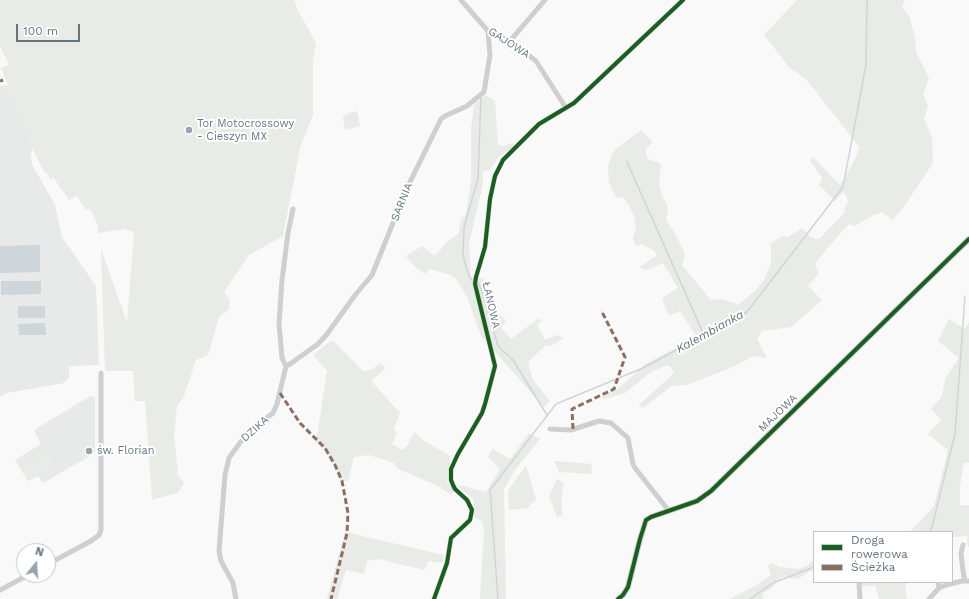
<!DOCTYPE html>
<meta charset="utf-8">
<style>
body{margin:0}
#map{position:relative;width:969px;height:599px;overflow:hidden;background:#f9f9f9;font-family:"Work Sans",sans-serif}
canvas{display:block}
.legend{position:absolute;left:813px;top:531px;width:140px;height:52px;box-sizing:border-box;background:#fff;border:1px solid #c1c8cd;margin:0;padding:5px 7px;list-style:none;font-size:12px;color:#657683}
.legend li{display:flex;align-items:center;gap:8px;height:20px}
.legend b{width:20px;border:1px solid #c1c8cd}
.north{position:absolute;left:16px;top:543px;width:40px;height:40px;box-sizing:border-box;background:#fff;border:1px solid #c1c8cd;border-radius:50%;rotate:17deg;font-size:11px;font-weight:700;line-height:16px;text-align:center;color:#657683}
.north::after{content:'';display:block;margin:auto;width:14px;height:18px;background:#99a4ac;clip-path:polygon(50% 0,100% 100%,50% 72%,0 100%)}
.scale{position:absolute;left:16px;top:24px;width:64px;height:18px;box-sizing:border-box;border:2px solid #657683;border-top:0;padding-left:5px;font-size:12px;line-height:14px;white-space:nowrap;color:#657683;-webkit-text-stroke:3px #fff;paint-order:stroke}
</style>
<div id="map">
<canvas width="969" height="599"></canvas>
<ul class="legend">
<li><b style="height:5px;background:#1b5e20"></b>Droga rowerowa</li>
<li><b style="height:5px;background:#8d6e63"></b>Ścieżka</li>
</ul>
<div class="north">N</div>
<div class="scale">100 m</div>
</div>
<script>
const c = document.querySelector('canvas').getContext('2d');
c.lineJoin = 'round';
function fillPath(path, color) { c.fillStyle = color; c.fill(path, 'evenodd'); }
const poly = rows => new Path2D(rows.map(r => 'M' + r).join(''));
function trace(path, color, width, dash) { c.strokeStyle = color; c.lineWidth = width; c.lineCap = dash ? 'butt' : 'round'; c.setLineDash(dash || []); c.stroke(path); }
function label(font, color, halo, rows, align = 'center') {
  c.font = font + ' "Work Sans",sans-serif'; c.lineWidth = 4; c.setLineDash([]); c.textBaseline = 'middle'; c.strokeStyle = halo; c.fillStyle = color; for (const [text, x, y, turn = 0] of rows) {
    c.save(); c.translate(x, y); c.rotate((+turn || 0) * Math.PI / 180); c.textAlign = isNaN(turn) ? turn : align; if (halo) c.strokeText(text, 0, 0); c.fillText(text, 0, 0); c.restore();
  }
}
const built = poly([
 [7,85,29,132,33,148,31,154,32,164,55,205,62,237,96,286,99,365,69,366,69,378,64,383,7,393,0,397,0,86],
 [90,396,95,397,95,453,43,483,38,476,28,481,15,460,41,444,34,430]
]);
const green = poly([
 [0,0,294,0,298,10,316,44,313,61,313,115,301,144,283,236,249,255,224,292,230,300,229,309,219,317,208,355,196,360,184,396,177,406,174,435,178,475,184,483,178,493,152,500,145,401,135,401,133,371,105,371,101,249,127,322,134,232,126,229,98,233,98,226,92,213,90,209,86,210,77,196,69,200,53,177,51,181,47,173,45,173,32,148,26,130,1,68,9,65,0,46],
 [797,0,905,0,902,6,909,16,915,37,916,52,929,78,923,94,928,106,924,119,932,138,933,163,903,208,892,220,882,212,874,215,854,226,849,224,830,245,815,264,819,273,808,286,822,300,791,327,762,331,757,339,767,358,753,356,735,366,686,385,672,386,643,408,639,405,674,373,669,365,652,371,625,393,604,399,602,397,619,388,645,364,697,337,680,311,669,316,662,298,678,288,663,263,646,270,640,267,657,255,653,250,642,244,636,246,633,238,636,228,634,215,624,198,616,197,609,183,608,167,611,155,616,149,641,130,653,142,646,149,646,156,649,160,657,162,661,164,659,184,662,195,668,208,666,220,676,235,685,254,682,265,711,300,723,299,738,305,756,290,764,280,771,263,771,243,783,236,788,237,802,228,811,237,815,239,819,239,845,212,845,207,848,202,846,195,843,192,835,201,819,185,822,178,810,160,813,157,839,184,844,181,860,148,806,79,789,67,764,35],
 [486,95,495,101,498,144,502,146,513,143,514,148,499,156,490,170,483,172,483,183,469,244,471,277,483,278,485,289,493,307,506,321,501,328,511,339,539,318,542,321,537,325,545,340,557,335,564,338,551,346,546,345,528,362,533,380,550,401,544,407,481,336,467,297,457,280,451,275,429,269,425,274,415,267,406,256,422,246,435,256,447,242,459,233,461,218,466,215,471,180,471,129,474,105],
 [357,111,360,126,345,130,343,117,349,113],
 [949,319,965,329,969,322,969,463,964,463,960,486,960,505,969,505,969,547,968,547,967,536,952,537,952,532,909,532,911,531,934,506,948,450,928,434,941,420,931,409,942,396,945,379,959,358,938,341],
 [332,340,363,371,371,370,380,363,386,368,371,381,400,413,394,428,397,433,392,444,402,450,407,446,414,432,424,441,450,456,450,469,447,482,454,491,452,495,434,484,398,469,394,463,369,455,354,457,348,481,341,481,335,466,323,449,316,443,327,371,313,355],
 [529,433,540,439,515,470,504,489,506,599,480,599,484,528,482,521,474,517,475,511,473,499,459,487,459,485,486,492,500,469,488,457,493,449,510,459],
 [46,452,54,466,28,481,20,468],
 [554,461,592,464,591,474,559,472],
 [526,465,536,499,528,508,509,510,508,491],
 [557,479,564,483,561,502,563,516,557,517,549,496],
 [345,532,444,555,442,563,429,561,424,570,379,559,367,561,364,574,346,570,337,599,327,599],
 [814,560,814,571,810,571,798,579,782,577,770,589,763,593,763,599,729,599,755,586,771,575,768,566,772,563,779,567,799,569,808,565],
 [861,582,907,582,905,589,907,599,879,599,875,585,861,587]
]);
const water = poly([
 [40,245,40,272,0,273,0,246],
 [1,281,41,281,41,294,1,295],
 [18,306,45,306,45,318,18,318],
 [45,323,46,335,19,335,18,324]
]);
const stream = poly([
 [627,162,704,335],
 [473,282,469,276,463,256,464,227,478,179,481,96],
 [477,283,479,284,485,301,498,346,513,360,547,415],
 [927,532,931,531,955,434,965,296],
 [498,599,490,490,556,404,643,368,747,312,843,187,866,65,867,0],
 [750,599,773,583,814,567]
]);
const minor = poly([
 [461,0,488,31,510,41,536,61,566,108],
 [510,41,545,0],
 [286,366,290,364,318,344,327,334,356,294,372,275,408,186,441,119,445,116,467,106,484,92,490,55,488,31],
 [550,429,571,430,599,421,611,423,628,438,633,464,635,468,669,511],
 [963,545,961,553,963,571,965,581],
 [48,564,91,541,99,535,101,530,101,373],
 [859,582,860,599],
 [938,582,939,588],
 [0,590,28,575],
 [236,599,233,583,221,561,219,551,225,475,229,458,239,444,250,431,273,413,277,404,286,366,282,358,279,324,282,280,288,233,293,209],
 [434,599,447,563,451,538,470,520,472,510,467,500,455,489,453,485,451,480,451,469,458,454,482,413,485,404,495,366,475,284,476,277,485,247,490,199,495,176,503,160,539,124,574,103,683,0],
 [929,599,939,588,946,585,962,581,969,581]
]);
const tertiary = poly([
 [618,599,623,595,628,587,640,539,646,520,651,517,697,501,711,491,969,239]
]);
const quiet = poly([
 [0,81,3,80],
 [280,393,300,423,325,448,335,465,342,481,348,513,347,533,331,599],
 [573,429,572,409,614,389,625,357,601,310]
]);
const cycleway = poly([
 [434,599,447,563,451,538,470,520,472,510,467,500,455,489,453,485,451,480,451,469,458,454,482,413,485,404,495,366,475,284,476,277,485,247,490,199,495,176,503,160,539,124,574,103,683,0],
 [618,599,623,595,628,587,640,539,646,520,651,517,697,501,711,491,969,239]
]);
const markers = [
 [189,130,4,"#99a4ac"],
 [89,451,4,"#99a4ac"]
];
const streetNames = [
 ["GAJOWA",509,43,33],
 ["SARNIA",402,202,-68],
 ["ŁANOWA",491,305,77],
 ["MAJOWA",778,413,-44],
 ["DZIKA",255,429,-42]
];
const poiNames = [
 ["Tor Motocrossowy",197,124],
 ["- Cieszyn MX",197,137],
 ["św. Florian",97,451]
];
const waterNames = [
 ["Kalembianka",710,332,-29]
];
fillPath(built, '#e8e9e9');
fillPath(green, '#e8ebe6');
fillPath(water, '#ced6d9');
trace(stream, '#ced6d9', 1.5);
trace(minor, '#cecfd0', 5);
trace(tertiary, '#cecfd0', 6);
trace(quiet, '#8d6e63', 3, [6, 3]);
trace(cycleway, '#1b5e20', 4);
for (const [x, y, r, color] of markers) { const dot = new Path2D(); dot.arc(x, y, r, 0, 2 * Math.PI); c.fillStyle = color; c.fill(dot); trace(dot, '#fff', 1.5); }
label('11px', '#657683', '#fff', streetNames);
label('11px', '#657683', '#fff', poiNames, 'left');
label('italic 12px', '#60757c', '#fff', waterNames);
</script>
